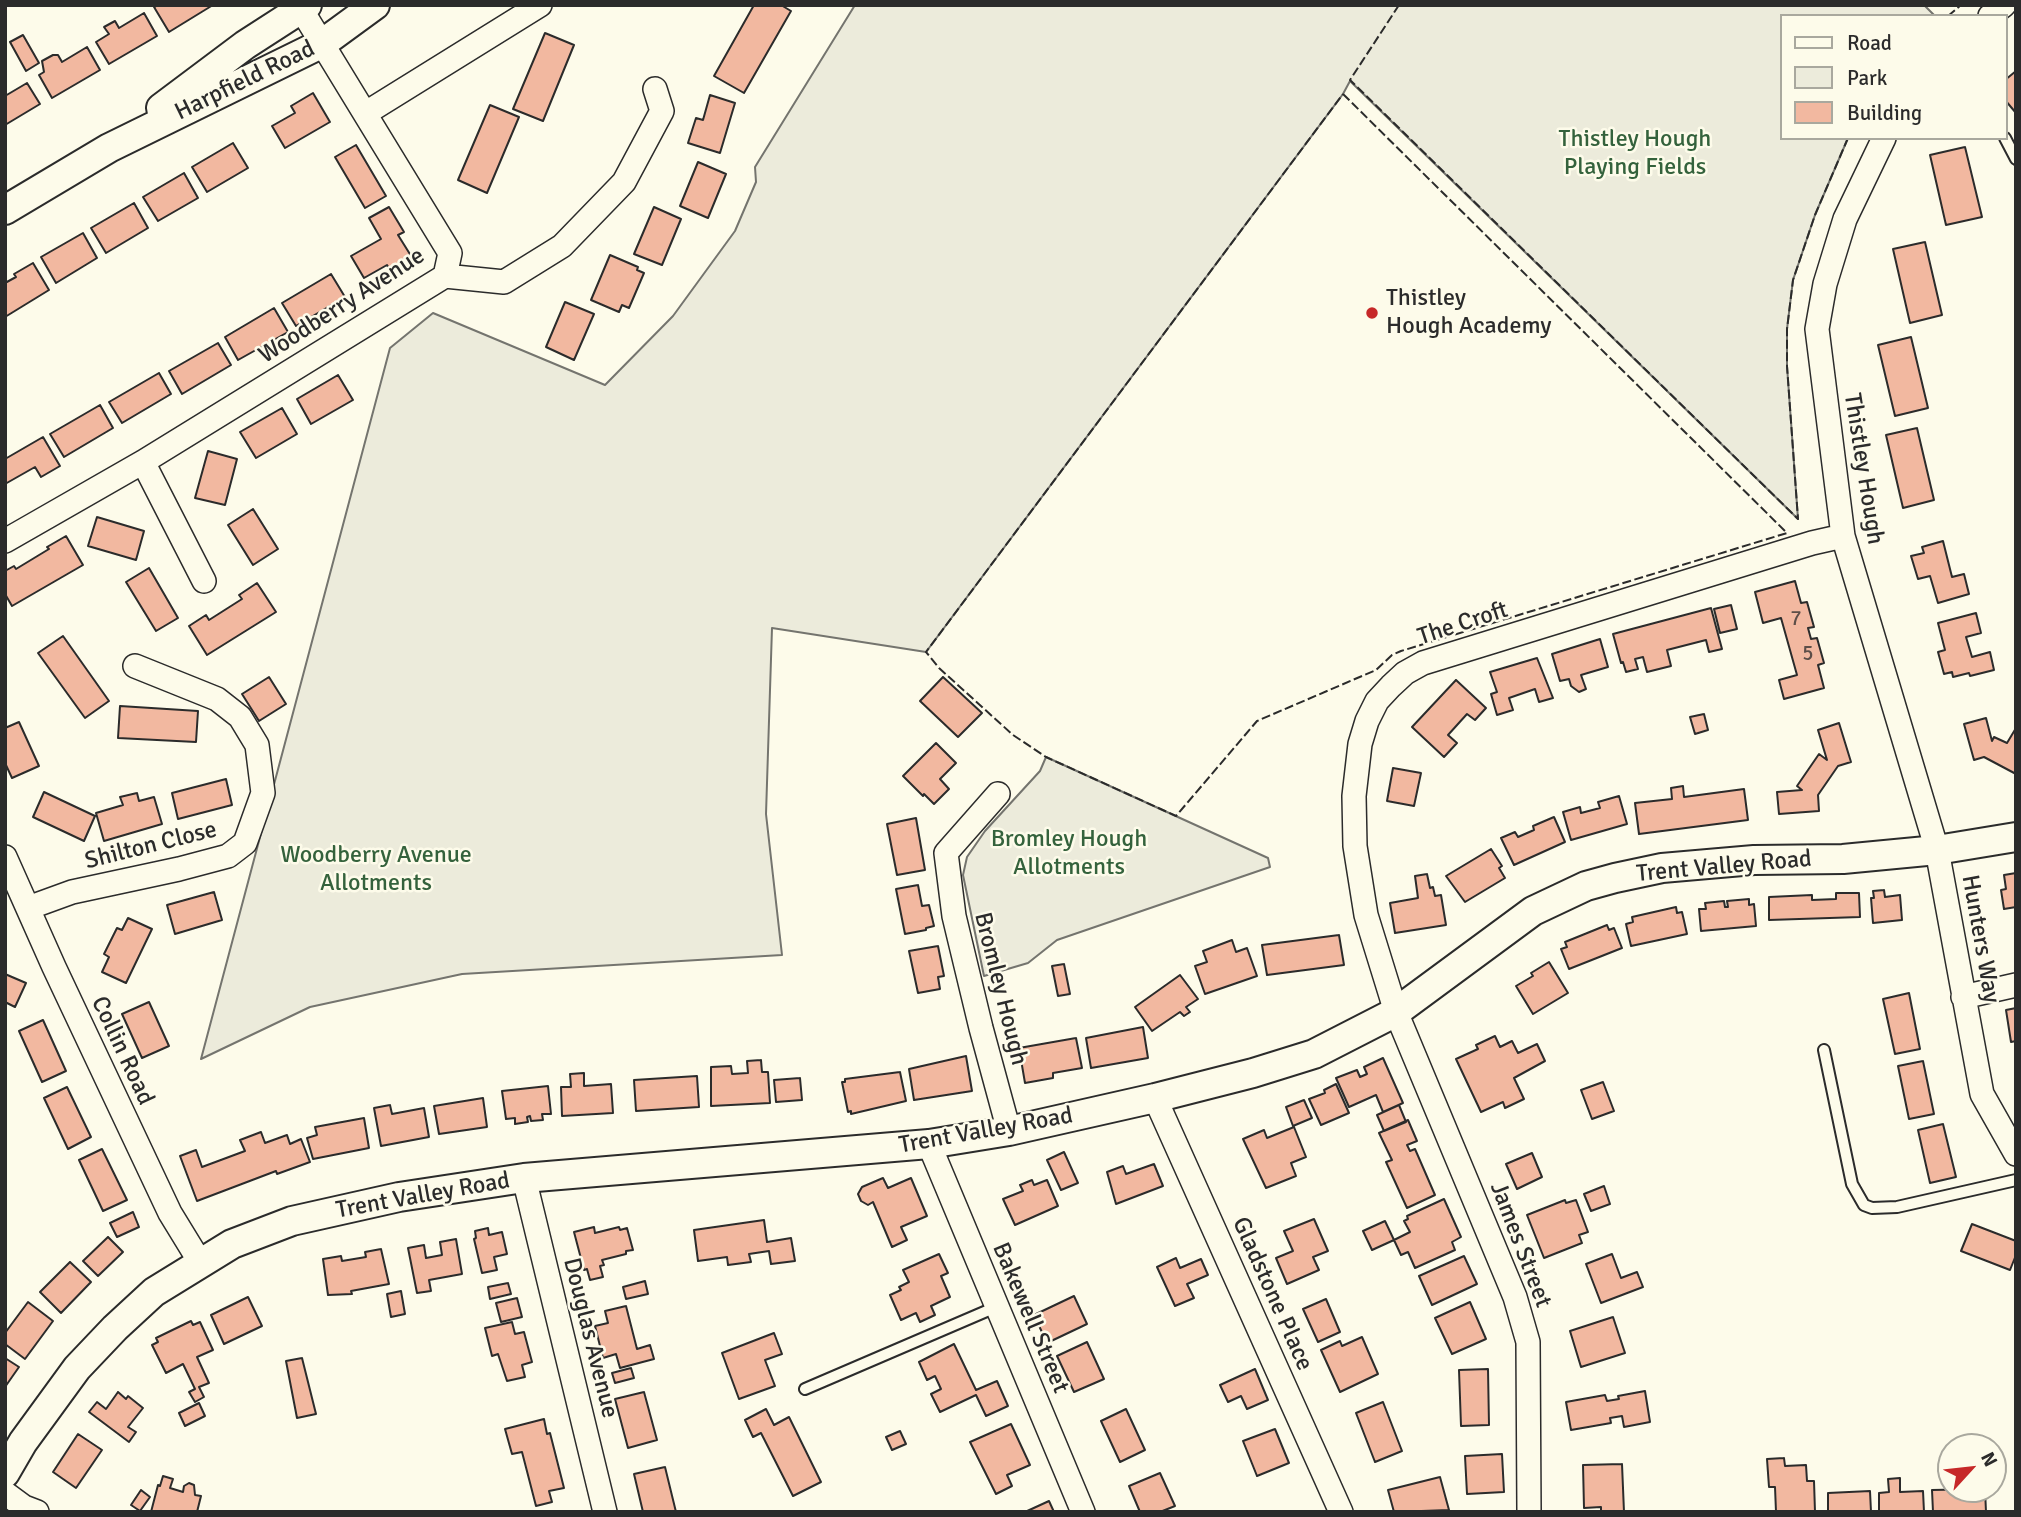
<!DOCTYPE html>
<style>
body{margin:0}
#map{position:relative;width:2021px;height:1517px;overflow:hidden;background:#fdfbea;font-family:Signika,sans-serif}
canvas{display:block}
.frame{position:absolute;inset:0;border:7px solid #2b2b2b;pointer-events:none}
.legend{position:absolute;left:1780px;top:14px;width:228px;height:126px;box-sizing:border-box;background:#fdfbea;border:2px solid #a9a89e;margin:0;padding:9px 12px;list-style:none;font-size:21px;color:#2b2b2b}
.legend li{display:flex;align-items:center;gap:14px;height:35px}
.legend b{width:35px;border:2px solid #a9a89e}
.north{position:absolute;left:1937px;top:1433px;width:70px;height:70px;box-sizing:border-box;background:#fdfbea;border:2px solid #a9a89e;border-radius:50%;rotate:63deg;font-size:19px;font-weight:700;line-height:28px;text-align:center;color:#2b2b2b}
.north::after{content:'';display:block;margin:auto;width:24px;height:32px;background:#c62828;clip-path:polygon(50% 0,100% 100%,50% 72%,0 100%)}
</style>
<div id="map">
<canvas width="2021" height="1517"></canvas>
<div class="frame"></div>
<ul class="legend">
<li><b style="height:9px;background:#fdfbea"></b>Road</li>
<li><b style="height:19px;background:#ecebdb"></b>Park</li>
<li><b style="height:19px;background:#f2b8a0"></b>Building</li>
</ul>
<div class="north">N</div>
</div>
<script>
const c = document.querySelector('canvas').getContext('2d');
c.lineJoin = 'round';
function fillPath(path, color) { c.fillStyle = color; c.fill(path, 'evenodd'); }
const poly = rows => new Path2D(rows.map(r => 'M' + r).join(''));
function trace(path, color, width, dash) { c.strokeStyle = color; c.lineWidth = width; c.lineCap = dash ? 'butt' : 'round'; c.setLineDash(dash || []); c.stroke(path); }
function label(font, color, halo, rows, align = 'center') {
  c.font = font + ' Signika,sans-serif'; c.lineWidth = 5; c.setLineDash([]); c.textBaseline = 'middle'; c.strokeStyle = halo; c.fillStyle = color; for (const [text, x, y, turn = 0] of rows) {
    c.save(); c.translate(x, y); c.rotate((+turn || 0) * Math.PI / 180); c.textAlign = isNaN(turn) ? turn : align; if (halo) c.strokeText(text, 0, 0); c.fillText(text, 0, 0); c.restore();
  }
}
const green = poly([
 [855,5,1924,5,1935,16,1781,16,1781,138,1848,138,1815,215,1793,280,1787,329,1787,366,1798,519,1350,81,1343,94,926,652,772,628,766,814,782,955,462,974,310,1007,201,1059,390,348,433,313,605,385,673,316,735,231,756,182,755,167,855,5],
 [1046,757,1268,858,1270,867,1057,940,1028,963,984,976,963,875,967,857,985,831,1040,771,1046,757]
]);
const building = poly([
 [158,5,213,5,169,32,154,7,158,5],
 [754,5,781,5,791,11,744,93,714,76,754,5],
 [144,13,157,36,109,64,96,42,109,34,104,27,115,21,119,28,144,13],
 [545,33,574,45,543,121,513,109,545,33],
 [23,35,39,63,26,71,10,42,23,35],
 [87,47,100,70,52,98,39,75,44,72,42,61,53,55,58,55,62,62,87,47],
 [2016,71,2016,113,2005,100,2005,80,2016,71],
 [27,83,40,104,5,125,5,96,27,83],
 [313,93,330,122,285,148,272,126,295,113,291,106,313,93],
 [710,95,735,103,720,153,688,143,696,118,703,120,710,95],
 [490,105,519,117,487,193,458,180,490,105],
 [233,143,248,168,207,192,192,167,233,143],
 [356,145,386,196,365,208,335,157,356,145],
 [1965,147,1982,217,1946,225,1930,155,1965,147],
 [698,162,726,174,708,218,680,206,698,162],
 [184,173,198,198,158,221,143,197,184,173],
 [134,203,148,228,106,253,91,228,134,203],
 [389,207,404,232,398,235,413,259,391,272,387,265,364,278,351,256,381,239,369,218,389,207],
 [654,207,681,219,662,265,634,254,654,207],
 [83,233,97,258,56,283,41,257,83,233],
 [1925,242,1942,315,1910,323,1893,249,1925,242],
 [610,255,638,267,637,270,644,273,629,308,622,305,619,312,591,300,610,255],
 [33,263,49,290,5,317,5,283,16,277,14,274,33,263],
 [331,274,345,297,296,326,282,303,331,274],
 [565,302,594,314,574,360,546,347,565,302],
 [274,308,288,332,238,360,225,337,274,308],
 [1911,337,1928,408,1895,416,1878,345,1911,337],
 [218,343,231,365,182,394,169,371,218,343],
 [159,373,171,394,122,423,109,402,159,373],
 [338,375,353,400,311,424,297,399,338,375],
 [100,405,113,428,64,457,50,434,100,405],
 [282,408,297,434,256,458,240,432,282,408],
 [1917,428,1934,500,1903,508,1886,435,1917,428],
 [43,437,60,466,41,477,35,467,5,484,5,459,43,437],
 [208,451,237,459,225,505,195,498,208,451],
 [253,509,278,549,253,565,228,525,253,509],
 [97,517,144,531,136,560,88,546,97,517],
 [66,536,83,565,12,606,5,594,5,571,14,566,16,569,49,549,47,547,66,536],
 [1943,541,1952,577,1964,574,1969,594,1938,603,1930,576,1918,579,1911,556,1924,553,1922,547,1943,541],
 [149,568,178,618,156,631,126,582,149,568],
 [1795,581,1801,603,1807,602,1814,627,1808,628,1811,639,1817,638,1824,663,1818,665,1824,688,1784,699,1779,680,1797,675,1781,618,1763,623,1755,592,1795,581],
 [257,583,276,612,207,655,189,626,206,615,209,620,242,599,239,595,257,583],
 [1731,605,1737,629,1720,633,1714,609,1731,605],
 [1711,608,1722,649,1709,652,1706,640,1667,650,1671,666,1647,672,1643,657,1635,659,1638,669,1626,672,1623,662,1621,663,1613,634,1711,608],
 [1976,613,1981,633,1966,637,1972,657,1990,652,1994,670,1970,676,1969,673,1953,677,1952,672,1944,674,1938,652,1945,650,1938,623,1976,613],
 [63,636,109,701,85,718,38,653,63,636],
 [1600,639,1608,667,1581,675,1586,689,1579,692,1571,686,1569,679,1560,681,1552,654,1600,639],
 [1537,658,1553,698,1539,702,1535,689,1509,698,1513,710,1497,715,1491,694,1497,692,1490,672,1537,658],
 [269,677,286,704,259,721,242,694,269,677],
 [943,677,982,713,958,737,920,701,943,677],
 [1456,680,1486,708,1475,720,1467,714,1448,735,1457,743,1444,757,1412,727,1456,680],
 [120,706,198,711,196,742,118,738,120,706],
 [1704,714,1708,730,1695,734,1690,717,1704,714],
 [1986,718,1992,741,1994,737,2007,743,2016,728,2016,774,1984,757,1974,760,1964,724,1986,718],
 [19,722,39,766,12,778,5,763,5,728,19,722],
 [1839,723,1851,762,1838,766,1818,795,1819,811,1779,814,1777,792,1802,790,1797,786,1819,754,1827,760,1818,730,1839,723],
 [936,743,956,763,940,779,949,789,934,804,924,794,923,796,903,776,936,743],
 [1393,768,1421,773,1414,806,1387,801,1393,768],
 [226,779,232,805,178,819,172,793,226,779],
 [1683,786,1684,797,1744,789,1748,820,1639,834,1635,803,1672,799,1671,788,1683,786],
 [44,792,95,816,84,841,33,817,44,792],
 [137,793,139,801,154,797,162,824,104,841,96,813,123,805,120,797,137,793],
 [1619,796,1627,824,1571,840,1563,812,1580,807,1581,813,1600,808,1598,802,1619,796],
 [1554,817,1565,842,1514,865,1501,838,1515,832,1518,837,1534,830,1533,826,1554,817],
 [916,818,925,870,897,875,887,824,916,818],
 [1491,849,1502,866,1499,868,1505,878,1465,902,1446,876,1491,849],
 [2016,873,2016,907,2004,909,2001,890,2006,889,2004,875,2016,873],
 [1427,874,1430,888,1433,887,1435,896,1441,895,1446,925,1395,933,1390,903,1418,898,1415,876,1427,874],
 [918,885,922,906,929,905,934,926,926,928,926,930,905,934,896,889,918,885],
 [1884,890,1885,897,1900,895,1902,920,1873,923,1871,898,1874,898,1873,891,1884,890],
 [214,892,222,920,175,934,167,905,214,892],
 [1836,893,1859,893,1860,917,1769,920,1769,897,1812,895,1812,900,1836,899,1836,893],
 [1749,899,1749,905,1754,904,1756,926,1701,931,1699,909,1706,909,1705,903,1724,901,1725,907,1728,907,1727,901,1749,899],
 [1676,907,1677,913,1682,912,1687,934,1631,946,1626,924,1633,922,1632,917,1676,907],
 [128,918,152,929,126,983,102,972,109,957,104,954,117,928,122,930,128,918],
 [1607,925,1609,930,1614,928,1622,948,1569,969,1561,949,1567,947,1565,942,1607,925],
 [1339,935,1344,965,1267,975,1262,945,1339,935],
 [1232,940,1236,952,1247,948,1257,976,1205,994,1195,966,1207,962,1203,951,1232,940],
 [938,946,944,976,938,977,940,989,918,993,909,951,938,946],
 [1549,962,1568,993,1533,1014,1516,986,1533,976,1531,973,1549,962],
 [1064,964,1070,994,1058,996,1052,966,1064,964],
 [5,974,26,983,15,1007,5,1002,5,974],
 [1180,975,1198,999,1186,1007,1190,1012,1184,1016,1180,1012,1152,1031,1135,1007,1180,975],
 [1909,993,1920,1049,1895,1054,1883,999,1909,993],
 [149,1002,169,1046,142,1058,122,1014,149,1002],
 [2016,1008,2016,1041,2011,1042,2006,1010,2016,1008],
 [43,1020,66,1071,42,1082,19,1031,43,1020],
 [1143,1027,1148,1058,1091,1068,1086,1038,1143,1027],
 [1495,1036,1500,1047,1512,1041,1518,1053,1537,1044,1545,1061,1514,1078,1524,1099,1505,1108,1503,1102,1481,1112,1456,1059,1478,1049,1476,1045,1495,1036],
 [1076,1038,1082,1068,1053,1073,1053,1078,1025,1083,1019,1048,1076,1038],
 [966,1056,972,1091,914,1100,909,1069,966,1056],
 [1383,1058,1403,1103,1383,1112,1376,1095,1349,1107,1336,1078,1357,1070,1360,1077,1367,1074,1364,1067,1383,1058],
 [761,1060,762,1072,768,1072,770,1103,711,1106,711,1067,731,1066,732,1074,748,1073,747,1061,761,1060],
 [1923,1061,1934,1114,1909,1119,1898,1066,1923,1061],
 [900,1072,906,1101,851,1114,851,1111,848,1112,842,1082,845,1082,845,1079,900,1072],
 [584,1073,584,1086,611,1084,613,1113,562,1116,561,1087,571,1087,570,1074,584,1073],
 [697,1076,699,1107,636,1111,634,1080,697,1076],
 [800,1078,802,1100,776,1102,774,1080,800,1078],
 [1603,1082,1614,1111,1592,1119,1581,1090,1603,1082],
 [1336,1084,1349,1113,1321,1125,1309,1099,1325,1093,1324,1090,1336,1084],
 [548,1086,551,1114,542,1114,543,1120,531,1121,530,1116,527,1117,528,1122,515,1124,515,1118,506,1119,502,1091,548,1086],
 [67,1087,91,1137,68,1149,44,1098,67,1087],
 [483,1098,487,1127,439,1134,434,1106,483,1098],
 [1304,1100,1312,1118,1293,1126,1286,1107,1304,1100],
 [390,1105,392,1114,424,1108,429,1137,381,1146,374,1108,390,1105],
 [1399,1105,1406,1122,1384,1131,1377,1115,1399,1105],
 [364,1118,369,1148,313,1159,307,1138,317,1135,315,1127,364,1118],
 [1408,1120,1417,1141,1407,1145,1410,1151,1415,1149,1435,1195,1407,1208,1386,1162,1392,1160,1379,1133,1408,1120],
 [1943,1124,1956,1177,1930,1183,1918,1130,1943,1124],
 [1294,1127,1306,1157,1291,1163,1296,1176,1266,1188,1243,1139,1264,1130,1267,1138,1294,1127],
 [261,1132,265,1143,287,1135,290,1144,301,1139,310,1162,277,1174,276,1171,197,1201,180,1156,196,1150,202,1167,245,1151,240,1140,261,1132],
 [102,1149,127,1200,103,1211,79,1160,102,1149],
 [1064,1152,1078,1183,1061,1190,1047,1160,1064,1152],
 [1532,1153,1542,1177,1517,1189,1506,1164,1532,1153],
 [1154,1164,1163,1186,1116,1204,1107,1172,1123,1166,1126,1174,1154,1164],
 [883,1178,888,1188,911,1178,927,1216,901,1227,907,1240,892,1247,873,1202,868,1205,861,1201,858,1194,862,1187,883,1178],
 [1032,1180,1034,1185,1047,1180,1058,1206,1015,1225,1003,1199,1023,1191,1020,1185,1032,1180],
 [1604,1186,1610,1204,1591,1211,1584,1194,1604,1186],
 [1444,1199,1461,1237,1452,1242,1455,1250,1415,1268,1408,1252,1401,1255,1394,1240,1410,1232,1404,1221,1408,1219,1407,1216,1444,1199],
 [1565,1200,1566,1203,1576,1200,1588,1232,1579,1235,1582,1243,1544,1258,1527,1215,1565,1200],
 [133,1212,139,1227,117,1237,110,1223,133,1212],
 [1314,1219,1328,1251,1313,1257,1319,1270,1287,1284,1276,1258,1293,1251,1284,1231,1314,1219],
 [764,1220,767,1242,791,1238,795,1261,771,1264,769,1251,749,1254,751,1262,728,1265,727,1257,698,1261,694,1230,764,1220],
 [1385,1221,1394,1240,1372,1250,1363,1231,1385,1221],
 [1972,1224,2016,1241,2016,1255,2010,1270,1961,1251,1972,1224],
 [594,1227,595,1233,619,1227,620,1230,627,1228,633,1250,626,1251,626,1254,602,1260,604,1265,600,1266,603,1277,590,1280,587,1269,584,1270,574,1232,594,1227],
 [488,1228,489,1235,502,1232,507,1254,494,1257,497,1270,482,1273,474,1239,476,1238,475,1231,488,1228],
 [108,1237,123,1252,98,1276,83,1261,108,1237],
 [456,1239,462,1274,429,1280,431,1291,417,1293,408,1248,424,1245,426,1258,442,1255,440,1242,456,1239],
 [381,1249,389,1284,351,1291,352,1294,328,1295,323,1259,341,1256,342,1261,366,1257,365,1252,381,1249],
 [939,1254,948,1273,941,1276,950,1297,931,1306,935,1315,920,1322,916,1313,901,1320,890,1295,901,1290,899,1287,909,1282,903,1270,939,1254],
 [1612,1254,1621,1278,1637,1272,1643,1287,1601,1303,1586,1264,1612,1254],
 [1464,1256,1477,1284,1432,1305,1419,1276,1464,1256],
 [1176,1258,1180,1268,1201,1259,1208,1275,1187,1284,1194,1298,1175,1306,1157,1267,1176,1258],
 [70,1262,91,1282,61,1313,40,1292,70,1262],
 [645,1281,648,1294,626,1299,623,1287,645,1281],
 [508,1283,511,1294,490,1299,488,1287,508,1283],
 [401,1291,405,1314,391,1317,387,1294,401,1291],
 [1074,1296,1087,1324,1047,1343,1034,1315,1074,1296],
 [248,1297,262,1326,224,1344,211,1315,248,1297],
 [517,1298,522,1317,501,1322,496,1303,517,1298],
 [1326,1299,1340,1332,1318,1342,1303,1309,1326,1299],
 [28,1302,53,1321,25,1359,5,1344,5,1333,28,1302],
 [1470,1302,1486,1339,1452,1354,1435,1318,1470,1302],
 [626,1306,637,1349,650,1345,654,1359,620,1368,616,1354,603,1358,595,1326,608,1323,605,1311,626,1306],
 [1613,1317,1625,1353,1581,1367,1570,1331,1613,1317],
 [191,1321,193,1325,200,1322,213,1350,197,1357,209,1383,199,1387,204,1397,195,1402,189,1392,195,1389,183,1364,166,1373,152,1345,158,1342,156,1338,191,1321],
 [512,1322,515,1334,524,1332,532,1362,522,1365,525,1377,507,1381,498,1354,492,1356,485,1328,512,1322],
 [774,1333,782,1354,765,1360,775,1386,739,1399,722,1353,774,1333],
 [1362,1337,1378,1374,1340,1392,1321,1350,1340,1341,1342,1346,1362,1337],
 [1087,1342,1104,1379,1074,1392,1057,1356,1087,1342],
 [954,1344,976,1390,997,1381,1008,1406,986,1416,976,1395,940,1412,931,1394,941,1389,935,1376,927,1380,919,1362,954,1344],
 [5,1358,19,1367,5,1387,5,1358],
 [302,1358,316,1414,297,1418,286,1361,302,1358],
 [631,1368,634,1378,615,1383,612,1373,631,1368],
 [1255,1369,1268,1400,1247,1409,1241,1396,1228,1402,1220,1385,1255,1369],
 [1488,1369,1489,1425,1461,1426,1459,1370,1488,1369],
 [1645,1391,1650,1422,1624,1427,1622,1416,1610,1418,1611,1423,1571,1430,1566,1402,1605,1395,1607,1401,1619,1399,1618,1396,1645,1391],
 [118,1392,126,1399,128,1396,143,1408,128,1427,136,1432,129,1442,89,1412,97,1402,106,1409,118,1392],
 [644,1392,657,1440,628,1448,615,1399,644,1392],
 [1383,1402,1402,1451,1375,1462,1356,1413,1383,1402],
 [199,1403,205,1416,185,1426,179,1413,199,1403],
 [766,1409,774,1425,789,1417,821,1482,793,1496,761,1433,753,1437,745,1420,766,1409],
 [1126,1409,1145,1450,1120,1462,1101,1421,1126,1409],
 [544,1419,547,1434,550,1433,564,1488,549,1491,552,1502,536,1506,522,1452,512,1454,505,1429,544,1419],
 [1011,1424,1030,1465,1007,1475,1012,1486,996,1494,970,1442,1011,1424],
 [1275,1429,1289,1463,1257,1476,1243,1441,1275,1429],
 [900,1431,906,1444,892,1450,886,1437,900,1431],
 [78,1434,102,1450,76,1488,53,1472,78,1434],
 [1502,1454,1504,1492,1467,1494,1465,1456,1502,1454],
 [1784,1458,1785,1466,1806,1465,1807,1481,1814,1481,1815,1512,1776,1512,1775,1487,1769,1487,1767,1459,1784,1458],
 [1622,1464,1624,1512,1601,1512,1601,1507,1584,1508,1583,1465,1622,1464],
 [665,1467,676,1512,643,1512,634,1474,665,1467],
 [1160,1473,1175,1506,1160,1512,1140,1512,1129,1486,1160,1473],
 [163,1476,173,1479,170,1488,183,1492,184,1486,189,1483,194,1485,195,1495,201,1496,197,1512,151,1512,158,1485,160,1486,163,1476],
 [1440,1477,1449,1510,1394,1512,1388,1490,1440,1477],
 [1900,1478,1900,1492,1923,1491,1924,1512,1879,1512,1879,1493,1889,1492,1888,1479,1900,1478],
 [1985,1489,1986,1512,1933,1512,1932,1490,1985,1489],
 [141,1490,150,1497,140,1511,131,1505,141,1490],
 [1870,1491,1871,1512,1828,1512,1828,1493,1870,1491],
 [1049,1501,1054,1512,1025,1512,1049,1501]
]);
const service = poly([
 [2005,138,2016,159],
 [1824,1050,1852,1184,1864,1205,1872,1208,1897,1207,2016,1180],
 [805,1389,996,1307]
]);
const minor = poly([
 [1990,16,2004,5],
 [366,113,540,5],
 [1884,138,1845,219,1825,284,1817,329,1843,536,1937,850,1982,1094,2016,1154],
 [445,276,504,282,562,246,624,182,662,111,655,89],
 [143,462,204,581],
 [5,541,143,462,445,276,450,253,301,9],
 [998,794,946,853,954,916,981,1028,1009,1131],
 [5,857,54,967,170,1213,200,1262],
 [28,908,72,892,179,869,228,856,245,843,263,793,257,745,240,717,217,699,135,666],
 [1963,997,2016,985],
 [1155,1098,1341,1512],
 [929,1144,1083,1512],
 [524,1178,605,1512],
 [5,1493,24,1507,37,1512],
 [1529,1512,1528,1342,1515,1297,1396,1012,1366,915,1355,846,1354,796,1360,744,1367,721,1377,701,1391,686,1405,673,1423,663,1812,543,1843,536]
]);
const tertiary = poly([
 [161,108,245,45,307,5],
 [5,210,109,148,323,43,375,5],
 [5,1473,23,1442,77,1368,115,1328,154,1292,232,1244,292,1221,399,1197,524,1178,929,1144,1009,1131,1155,1098,1253,1073,1314,1054,1396,1012,1533,911,1586,886,1615,878,1662,868,1754,860,1843,859,1937,850,2016,837]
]);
const fence = poly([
 [1399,5,1350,80,1798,519,1787,366,1787,329,1793,280,1815,215,1848,138],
 [1948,16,1961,5],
 [1343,94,1787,533,1401,651,1392,655,1376,670,1257,721,1176,816,1046,757,1013,735,939,668,926,652,1343,94]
]);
const markers = [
 [1372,313,7,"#c62828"]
];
const numberNames = [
 ["7",1796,619],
 ["5",1808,654]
];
const streetNames = [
 ["Harpfield Road",245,81,-26],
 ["Woodberry Avenue",342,306,-33],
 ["Thistley Hough",1863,469,81],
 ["The Croft",1463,624,-18],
 ["Shilton Close",151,846,-14],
 ["Trent Valley Road",1724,867,-5],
 ["Hunters Way",1980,939,80],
 ["Bromley Hough",1000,989,76],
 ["Collin Road",122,1051,65],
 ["Trent Valley Road",986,1131,-10],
 ["Trent Valley Road",423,1196,-10],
 ["James Street",1520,1245,69],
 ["Gladstone Place",1272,1294,66],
 ["Bakewell Street",1030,1318,67],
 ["Douglas Avenue",590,1338,76]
];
const parkNames = [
 ["Thistley Hough",1635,140],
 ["Playing Fields",1635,168],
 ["Bromley Hough",1069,840],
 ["Allotments",1069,868],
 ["Woodberry Avenue",376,856],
 ["Allotments",376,884]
];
const poiNames = [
 ["Thistley",1386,299],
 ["Hough Academy",1386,327]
];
fillPath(green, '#ecebdb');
trace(green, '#74746e', 2);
fillPath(building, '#f2b8a0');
trace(building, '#2b2b2b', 2);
trace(service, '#2b2b2b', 14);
trace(minor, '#2b2b2b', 26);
trace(tertiary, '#2b2b2b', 32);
trace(service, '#fdfbea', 10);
trace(minor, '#fdfbea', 23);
trace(tertiary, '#fdfbea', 28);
trace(fence, '#2b2b2b', 2, [9, 3.5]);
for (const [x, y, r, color] of markers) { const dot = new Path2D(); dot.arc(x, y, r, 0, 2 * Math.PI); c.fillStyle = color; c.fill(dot); trace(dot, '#fdfbea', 2.5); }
label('21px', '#5d4e48', null, numberNames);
label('24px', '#2b2b2b', '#fdfbea', streetNames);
label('24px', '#34623c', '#fdfbea', parkNames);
label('24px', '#2b2b2b', '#fdfbea', poiNames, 'left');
</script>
